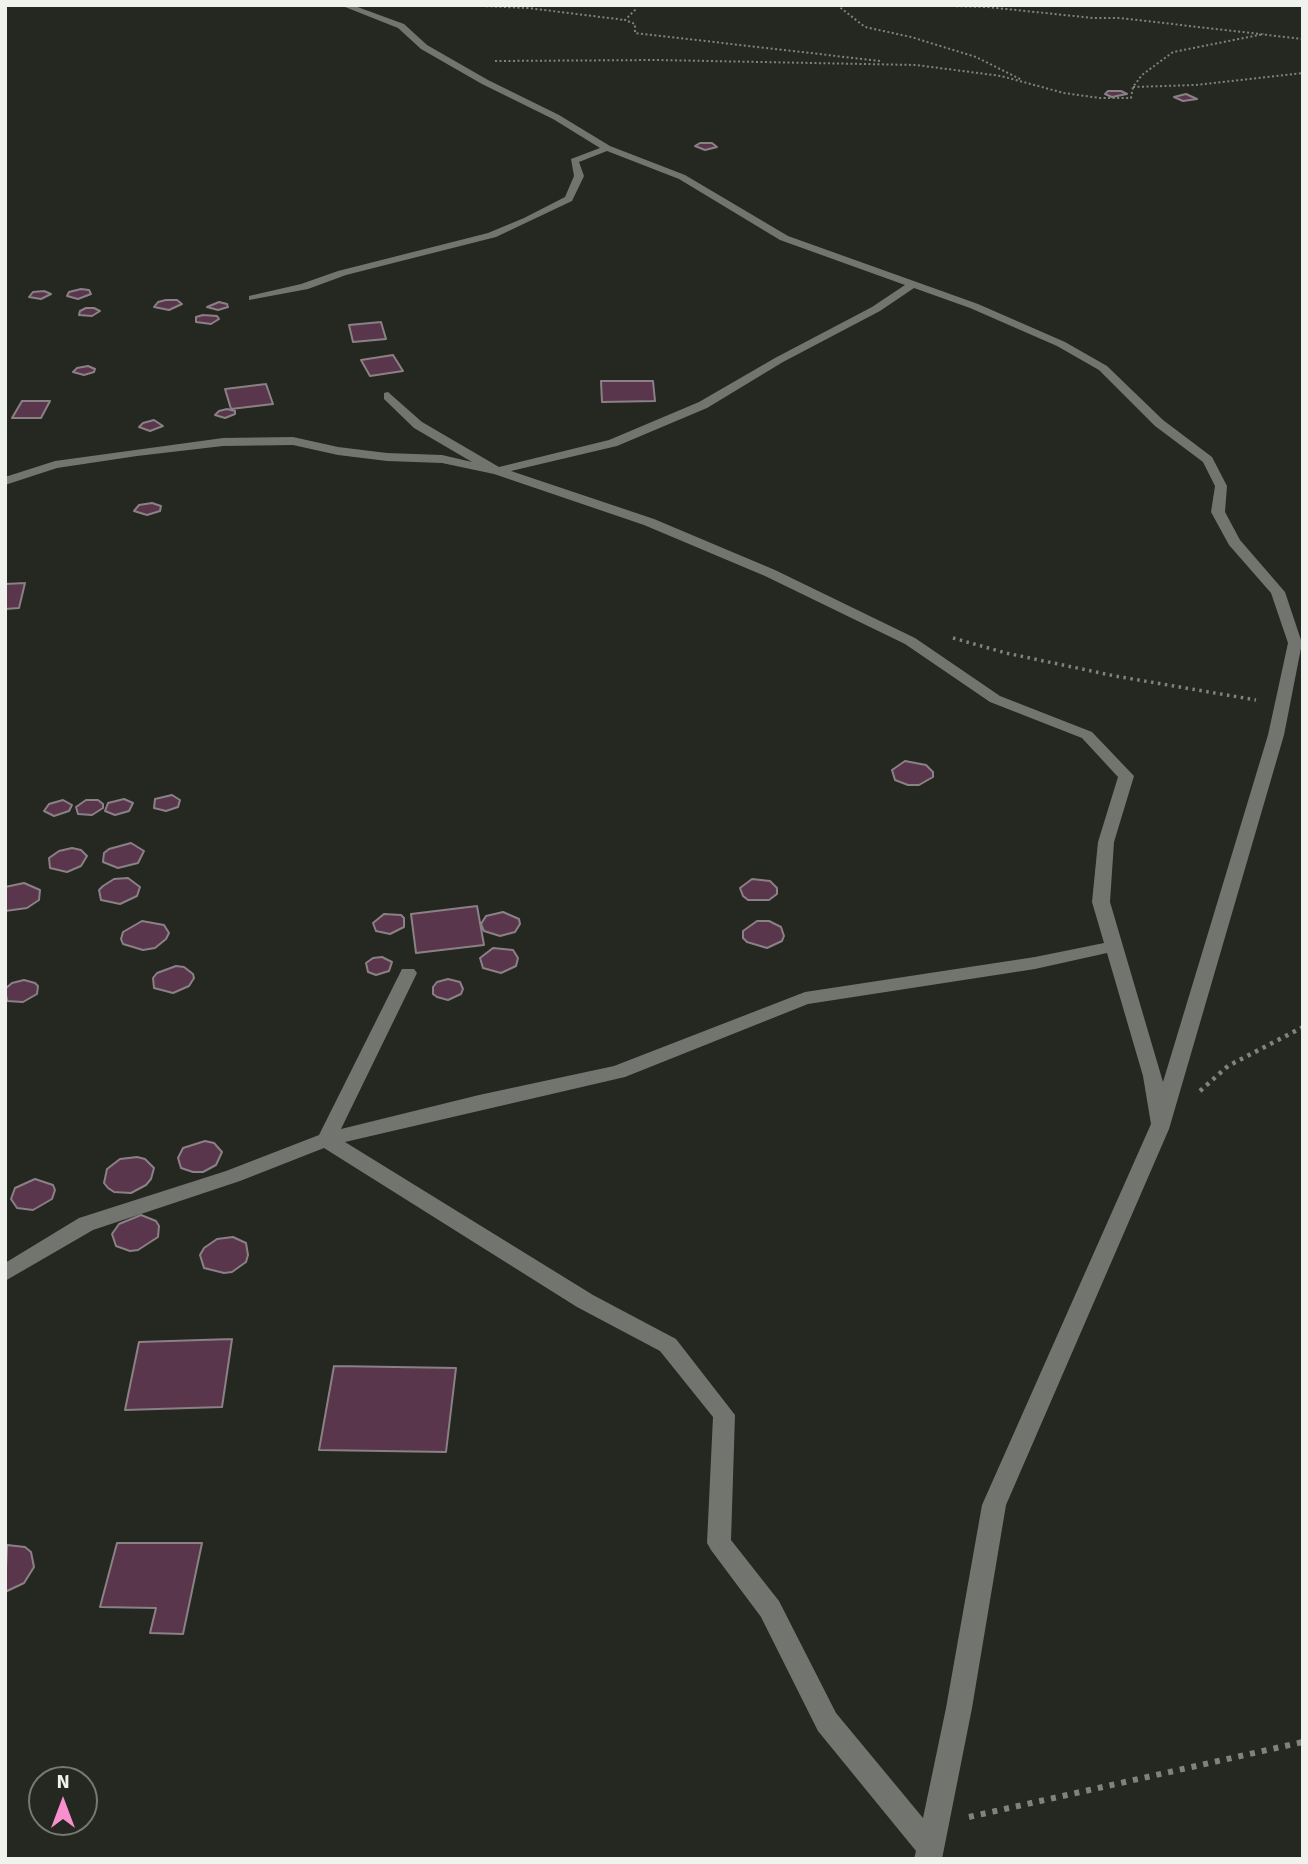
<!DOCTYPE html>
<style>
body{margin:0}
#map{position:relative;width:1308px;height:1864px;overflow:hidden;background:#242820;font-family:Signika,sans-serif}
canvas{display:block}
.frame{position:absolute;inset:0;border:7px solid #f0f2ed;pointer-events:none}
.north{position:absolute;left:28px;top:1766px;width:70px;height:70px;box-sizing:border-box;background:#242820;border:2px solid #767972;border-radius:50%;rotate:0deg;font-size:19px;font-weight:700;line-height:28px;text-align:center;color:#f0f2ed}
.north::after{content:'';display:block;margin:auto;width:24px;height:32px;background:#f790cd;clip-path:polygon(50% 0,100% 100%,50% 72%,0 100%)}
</style>
<div id="map">
<canvas width="1308" height="1864"></canvas>
<div class="frame"></div>
<div class="north">N</div>
</div>
<script>
const c = document.querySelector('canvas').getContext('2d');
c.lineJoin = 'round';
function fillPath(path, color) { c.fillStyle = color; c.fill(path, 'evenodd'); }
const poly = rows => new Path2D(rows.map(r => 'M' + r).join(''));
function trace(path, color, width, dash) { c.strokeStyle = color; c.lineWidth = width; c.lineCap = dash ? 'butt' : 'round'; c.setLineDash(dash || []); c.stroke(path); }
const building = poly([
 [1108,91,1121,91,1127,94,1112,97,1105,94,1108,91],
 [1186,94,1197,99,1183,101,1174,97,1186,94],
 [712,143,717,147,705,150,695,146,700,143,712,143],
 [81,289,89,290,91,294,78,299,67,296,69,292,81,289],
 [44,291,51,294,41,299,29,297,33,292,44,291],
 [166,300,177,300,182,304,169,310,154,307,158,302,166,300],
 [219,302,227,304,228,307,218,310,207,307,219,302],
 [86,308,94,308,100,311,92,316,79,315,80,311,86,308],
 [203,315,217,316,219,319,211,324,196,322,196,317,203,315],
 [381,322,386,339,353,342,349,325,381,322],
 [393,355,403,371,370,376,361,360,393,355],
 [88,366,95,369,94,372,84,375,73,372,77,368,88,366],
 [601,381,653,381,655,401,602,402,601,381],
 [266,384,273,404,231,409,225,389,266,384],
 [22,401,50,401,41,418,12,418,22,401],
 [227,409,235,411,235,414,225,418,215,415,219,411,227,409],
 [154,420,163,426,150,431,139,427,143,423,154,420],
 [152,503,161,506,160,511,147,515,134,511,139,505,152,503],
 [25,583,19,608,5,609,5,584,25,583],
 [905,761,926,765,933,772,933,777,919,785,908,785,895,780,892,770,905,761],
 [172,795,180,800,178,807,166,811,154,808,155,799,172,795],
 [124,799,133,803,129,811,115,815,105,811,108,803,124,799],
 [63,800,72,805,69,811,54,816,44,811,49,804,63,800],
 [86,800,98,800,103,804,103,808,92,815,78,814,76,807,86,800],
 [131,843,144,851,138,863,118,868,103,862,104,853,109,849,131,843],
 [72,848,81,850,87,856,81,866,67,872,50,868,49,858,59,851,72,848],
 [128,878,140,887,137,896,120,904,101,900,99,890,103,886,114,879,128,878],
 [752,879,770,881,777,888,777,894,769,900,748,900,743,896,740,888,752,879],
 [24,883,40,890,39,900,27,908,5,911,5,887,24,883],
 [477,906,484,945,416,953,411,914,477,906],
 [503,912,519,919,520,924,515,932,500,936,484,931,481,924,486,916,503,912],
 [384,914,401,915,404,918,404,927,390,934,376,931,373,923,384,914],
 [142,921,164,925,169,933,166,939,155,948,143,950,123,944,121,939,123,932,142,921],
 [757,921,769,921,781,927,784,936,782,941,767,948,747,942,743,938,743,931,757,921],
 [493,948,513,950,518,958,516,966,501,973,483,968,480,958,493,948],
 [382,957,392,962,389,971,376,975,368,972,366,963,373,958,382,957],
 [176,966,184,967,193,974,194,978,189,986,173,993,154,988,153,978,157,973,176,966],
 [448,979,460,982,463,989,461,994,448,1000,437,997,433,994,433,987,437,982,448,979],
 [24,980,35,983,38,986,37,994,23,1002,7,1001,5,989,12,983,24,980],
 [205,1141,214,1143,222,1152,216,1165,203,1172,193,1172,181,1168,178,1158,183,1148,205,1141],
 [137,1157,145,1159,154,1168,151,1179,146,1185,131,1193,114,1192,108,1188,104,1183,107,1169,120,1159,137,1157],
 [35,1179,53,1185,55,1190,52,1199,33,1210,17,1208,11,1199,15,1188,35,1179],
 [141,1215,156,1221,159,1226,158,1237,138,1250,130,1251,116,1246,112,1234,119,1224,141,1215],
 [233,1237,246,1243,248,1255,246,1262,232,1272,224,1273,204,1268,200,1255,204,1248,217,1239,233,1237],
 [232,1339,222,1407,125,1410,139,1342,232,1339],
 [334,1366,456,1368,446,1452,319,1450,334,1366],
 [117,1543,202,1543,183,1634,150,1633,156,1608,100,1607,117,1543],
 [7,1545,25,1547,31,1552,34,1567,24,1583,5,1592,7,1545]
]);
const pathFar3 = poly([
 [459,5,528,8,625,20],
 [636,5,635,10,625,20,635,24,635,33,880,61],
 [837,5,865,27,911,37,976,57,1022,80],
 [911,5,987,7,1093,18,1120,18,1303,39],
 [495,61,657,60,916,65,1001,76,1064,93,1100,98,1131,98,1133,87,1142,75,1173,52,1264,34],
 [1133,87,1195,85,1303,73]
]);
const pathFar2 = poly([
 [953,638,1006,653,1115,676,1256,700]
]);
const pathFar1 = poly([
 [1200,1091,1228,1066,1303,1027]
]);
const path = poly([
 [969,1817,1303,1742]
]);
const minor = poly([
 [340,5,352,5,404,24,427,45,488,80,559,115,610,146,685,175,788,236,978,304,1065,342,1107,366,1163,420,1212,457,1227,486,1225,512,1240,540,1285,592,1302,643,1284,735,1169,1129,1006,1505,972,1708,942,1859,914,1859,916,1851,818,1731,761,1617,711,1550,707,1543,713,1417,660,1351,577,1307,324,1148,240,1181,93,1230,5,1281,5,1263,79,1218,226,1171,319,1135,402,969,414,969,417,973,341,1129,479,1095,614,1066,805,992,1035,957,1104,943,1092,902,1098,842,1118,777,1082,738,990,702,905,644,765,576,644,525,494,474,442,463,387,461,338,455,293,445,223,446,137,456,57,468,5,485,5,477,55,461,223,438,293,437,338,447,387,453,442,455,472,462,414,428,384,399,384,393,388,392,422,422,499,467,609,440,699,402,775,358,872,307,905,285,780,240,679,179,607,151,579,162,584,176,572,201,496,237,346,275,308,289,249,300,249,296,301,284,338,271,488,233,524,218,565,197,574,176,571,159,600,148,553,119,482,84,421,49,398,28,340,5],
 [914,288,970,308,1057,346,1099,370,1155,426,1203,462,1215,486,1211,512,1229,545,1271,593,1288,643,1268,735,1163,1082,1110,902,1114,842,1134,776,1092,732,1000,696,915,638,775,570,654,519,511,471,617,446,707,408,783,362,880,311,914,288],
 [1107,953,1143,1076,1151,1124,982,1505,946,1708,923,1818,836,1713,779,1601,731,1540,735,1415,676,1339,593,1295,345,1142,625,1077,808,1004,1035,969,1107,953]
]);
fillPath(building, '#59364b');
trace(building, '#8a8085', 2);
trace(pathFar3, '#80837c', 2, [2, 2.5]);
trace(pathFar2, '#80837c', 3.5, [2.5, 4.5]);
trace(pathFar1, '#80837c', 4.5, [3.5, 5]);
trace(path, '#80837c', 6, [5, 7]);
fillPath(minor, '#727470');
</script>
